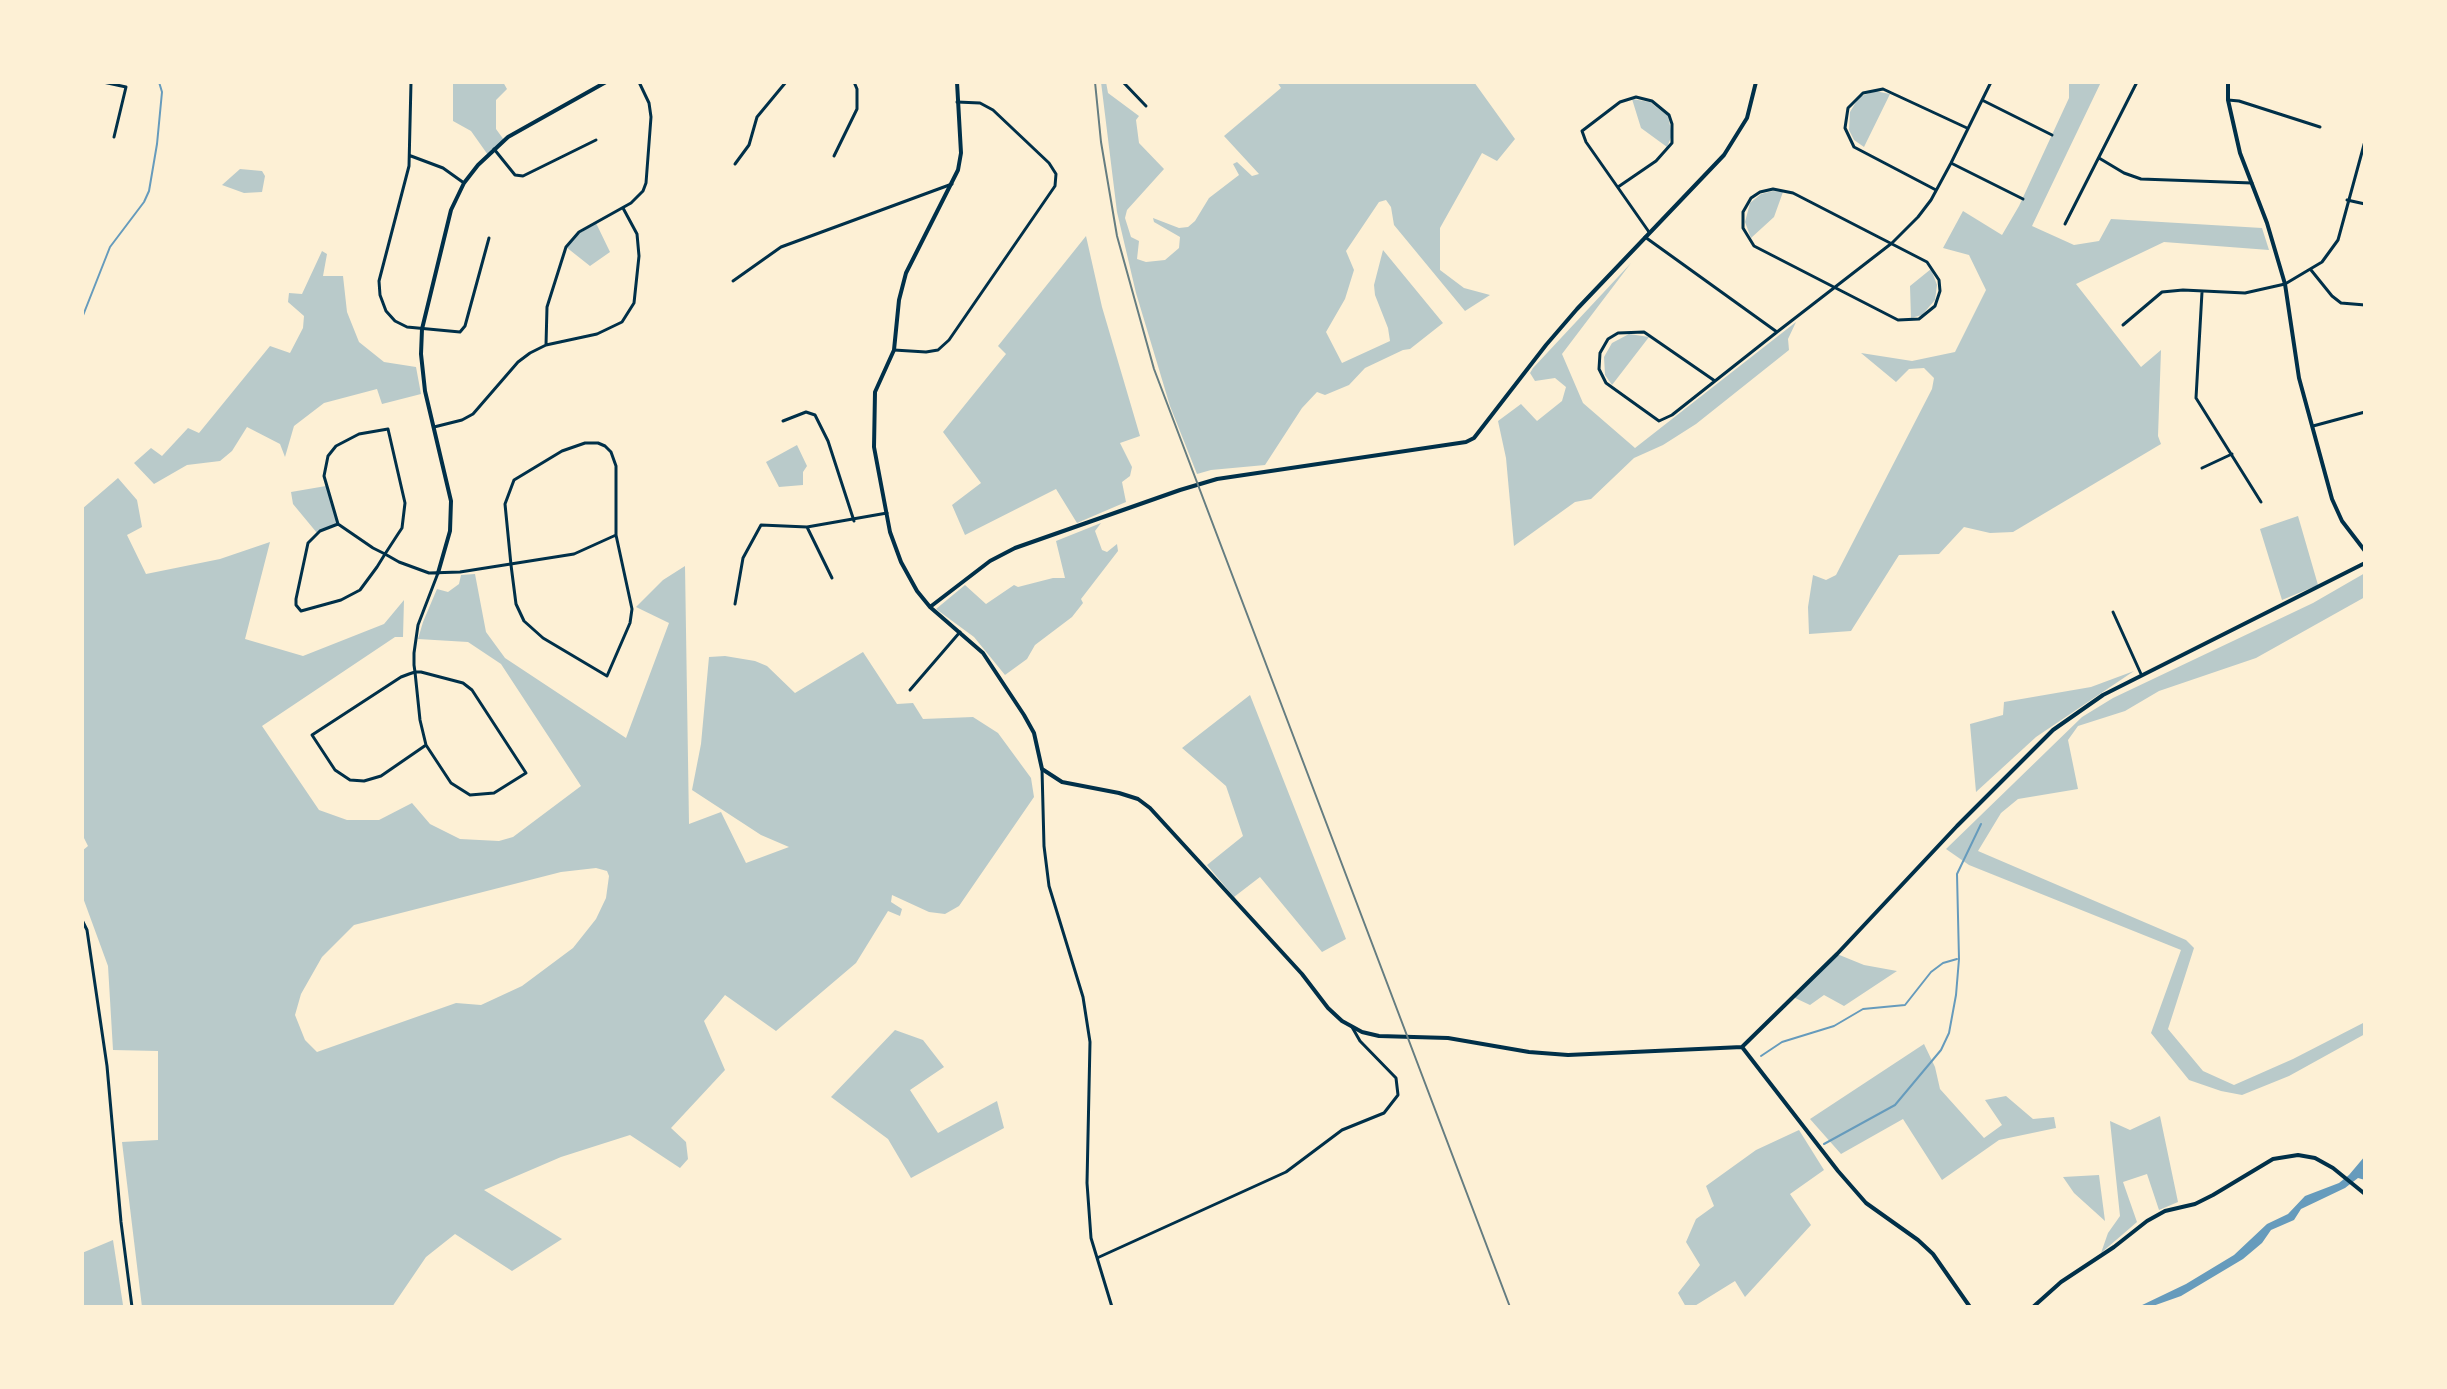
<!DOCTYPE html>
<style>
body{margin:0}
#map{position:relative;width:2447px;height:1389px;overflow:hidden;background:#fdf0d5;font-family:"Playfair Display",serif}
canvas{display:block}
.frame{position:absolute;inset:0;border:84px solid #fdf0d5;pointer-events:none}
</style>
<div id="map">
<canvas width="2447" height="1389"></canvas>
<div class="frame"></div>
</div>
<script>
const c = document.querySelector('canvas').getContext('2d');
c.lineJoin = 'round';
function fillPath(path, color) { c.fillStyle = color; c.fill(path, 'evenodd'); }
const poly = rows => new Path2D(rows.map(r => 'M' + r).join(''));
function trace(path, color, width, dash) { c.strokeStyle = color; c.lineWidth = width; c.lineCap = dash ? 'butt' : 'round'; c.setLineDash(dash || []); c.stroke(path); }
const green = poly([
 [453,82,503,82,507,89,496,100,496,129,504,140,488,155,471,131,453,121],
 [1101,82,1106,82,1108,93,1139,116,1136,120,1139,143,1164,169,1127,210,1125,218,1131,237,1139,241,1137,259,1146,262,1165,260,1179,248,1180,237,1154,222,1153,218,1179,228,1188,227,1195,221,1209,198,1239,175,1233,164,1237,162,1252,176,1259,174,1224,136,1281,88,1277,82,1474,82,1515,139,1497,161,1482,153,1440,228,1440,270,1464,288,1490,295,1465,311,1394,225,1391,207,1386,200,1379,202,1346,251,1354,270,1345,299,1326,332,1342,363,1390,341,1388,328,1375,295,1374,285,1383,250,1443,323,1410,349,1403,350,1365,368,1349,385,1325,395,1317,392,1302,408,1265,465,1211,470,1197,474,1170,406,1136,293,1117,212],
 [2069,82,2101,82,2032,226,2074,245,2099,241,2111,219,2262,228,2269,250,2164,242,2076,284,2141,367,2161,350,2158,436,2161,444,2013,532,1990,533,1964,527,1939,554,1899,555,1851,631,1809,634,1808,607,1813,575,1826,580,1836,575,1932,389,1934,378,1924,368,1909,369,1896,382,1861,353,1912,361,1955,352,1986,290,1969,255,1943,248,1963,211,2002,235,2019,206,2069,98],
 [1875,91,1890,94,1864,147,1854,140,1849,130,1850,112,1859,97],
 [1632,99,1650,102,1668,116,1672,135,1667,147,1641,128],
 [240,169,262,171,265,176,262,192,244,193,222,185],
 [1773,191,1783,192,1774,217,1751,238,1745,222,1750,203,1761,194],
 [596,223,610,252,590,266,566,247,574,237],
 [1086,236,1102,307,1140,436,1120,443,1132,467,1130,476,1122,482,1126,502,1077,523,1056,489,965,535,952,505,981,483,943,432,1006,354,998,346],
 [322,251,327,254,323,276,343,276,347,312,359,342,384,362,416,367,421,394,382,404,377,389,324,403,294,426,285,457,280,444,247,427,232,451,220,461,187,465,154,484,134,463,151,448,162,456,188,428,199,433,270,346,290,353,303,328,304,316,288,302,289,293,302,294],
 [1631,263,1562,354,1583,403,1635,448,1796,322,1788,339,1789,350,1696,424,1663,445,1634,458,1591,499,1575,502,1514,546,1506,458,1498,421,1521,404,1537,421,1562,401,1566,387,1555,378,1535,381,1530,373,1533,368],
 [1931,269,1937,285,1935,300,1922,315,1911,318,1910,286],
 [1629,334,1649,337,1612,385,1605,375,1604,357,1612,343],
 [797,445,807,466,803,472,803,485,779,487,766,462],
 [118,478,137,500,142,527,127,535,146,574,220,559,270,542,245,639,303,656,384,624,404,600,403,637,395,637,262,726,319,810,347,820,379,820,412,803,430,824,460,839,499,841,513,837,581,786,501,664,468,642,418,639,423,622,437,589,448,592,459,584,461,575,475,574,486,632,505,658,626,738,669,623,636,607,663,580,685,566,689,824,721,812,746,863,789,847,761,835,692,790,701,744,709,657,725,656,755,661,767,666,795,693,863,652,897,704,913,703,923,719,973,717,998,733,1031,778,1034,797,959,906,945,914,929,912,892,895,891,902,902,909,900,916,888,911,856,963,776,1031,725,995,704,1021,725,1070,671,1128,686,1142,688,1159,680,1168,630,1135,561,1157,484,1190,562,1239,512,1271,455,1234,426,1257,392,1307,142,1307,122,1142,158,1140,158,1051,113,1050,108,966,82,895,82,851,88,846,82,834,82,509],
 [596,868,607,871,609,876,606,898,596,919,573,948,522,986,481,1005,456,1003,317,1052,305,1040,295,1015,301,994,322,957,354,925,561,872],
 [326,486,338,524,317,533,293,504,291,492],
 [2298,516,2318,585,2282,600,2260,529],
 [1101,523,1095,531,1102,550,1107,552,1117,544,1118,551,1081,599,1083,603,1072,617,1035,645,1027,659,1005,675,974,637,936,609,965,585,986,604,1014,585,1018,587,1053,578,1065,578,1056,541],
 [2365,573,2365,597,2256,658,2159,691,2125,711,2078,726,2068,740,2078,789,2018,799,2001,813,1978,851,2186,940,2194,948,2168,1029,2203,1071,2234,1085,2293,1059,2365,1022,2365,1034,2289,1076,2242,1095,2221,1091,2189,1080,2151,1033,2181,950,1969,865,1946,849,2082,717,2113,698,2313,603],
 [2134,671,2036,737,1976,792,1970,724,2003,715,2004,702,2091,687],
 [1250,695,1346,939,1322,952,1260,877,1234,897,1207,865,1243,836,1226,786,1182,748],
 [1837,954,1864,965,1897,971,1844,1006,1824,995,1810,1005,1793,997],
 [895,1030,923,1040,944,1067,910,1090,938,1133,997,1101,1004,1128,911,1178,888,1139,831,1097],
 [1924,1044,1935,1067,1940,1089,1984,1138,2002,1125,1985,1100,2006,1096,2033,1119,2054,1117,2056,1128,1999,1140,1942,1180,1903,1119,1841,1154,1810,1119],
 [2160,1116,2178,1202,2159,1210,2147,1174,2123,1182,2137,1222,2101,1253,2108,1233,2120,1216,2110,1121,2130,1130],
 [1799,1130,1824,1170,1790,1194,1811,1225,1745,1297,1735,1281,1693,1307,1686,1307,1678,1293,1700,1265,1686,1242,1696,1219,1714,1206,1706,1186,1756,1150],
 [2099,1175,2105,1221,2074,1193,2063,1177],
 [113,1240,123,1305,120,1307,82,1307,82,1253]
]);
const water = poly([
 [2365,1156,2365,1180,2358,1178,2345,1188,2301,1209,2294,1220,2271,1230,2262,1243,2243,1259,2181,1296,2150,1307,2138,1307,2186,1284,2234,1255,2267,1224,2288,1214,2305,1196,2339,1183,2349,1175]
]);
const stream = poly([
 [82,318,110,247,144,202,149,191,157,144,162,92,159,82],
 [1761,1056,1782,1042,1834,1026,1863,1009,1905,1005,1931,972,1943,963,1957,959],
 [1824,1144,1895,1105,1941,1050,1949,1033,1956,995,1959,959,1957,874,1981,824]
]);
const minor = poly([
 [103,82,126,87,114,137],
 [411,82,409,166,379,281,380,295,386,311,395,321,407,327,460,332,465,326,489,238],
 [1123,82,1146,106],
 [1982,100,2052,135],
 [2228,100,2239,101,2320,127],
 [494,149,515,175,523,176,596,140],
 [411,156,443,168,464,183],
 [834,156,857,109,857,89,854,82],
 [2099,158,2124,173,2141,179,2252,183],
 [1951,163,2023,199],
 [735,164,749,145,757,117,786,82],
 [1618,187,1656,161,1672,143,1672,124,1669,115,1652,101,1636,97,1620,102,1582,131,1586,142,1649,232],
 [1773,189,1793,193,1927,262,1939,280,1940,291,1935,306,1919,319,1898,320,1754,246,1743,228,1743,212,1751,198,1760,192,1773,189],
 [1936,190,1854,147,1845,128,1848,108,1863,93,1883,89,1967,128],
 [2347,200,2365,204],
 [2065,224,2137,82],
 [1645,237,1777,332,1892,243,1918,217,1931,200,1951,163,1991,82],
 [2311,270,2332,296,2341,303,2365,305],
 [733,281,781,247,952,184],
 [2202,292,2196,398,2261,502],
 [2123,325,2162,292,2183,290,2245,293,2285,284,2322,262,2338,240,2365,141],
 [546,345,547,307,566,247,579,232,631,203,643,191,646,183,651,117,649,103,639,82],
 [894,350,926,352,938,350,949,340,1055,186,1056,174,1049,163,993,110,980,103,957,102],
 [1715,381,1644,332,1618,333,1608,339,1600,353,1599,369,1606,383,1659,421,1672,415,1715,381,1777,332],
 [783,421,806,412,815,415,828,441,854,521],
 [2313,426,2365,412],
 [434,427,462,420,473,414,518,362,530,353,546,345,597,334,622,322,634,303,639,256,637,234,623,208],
 [585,443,598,443,605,446,611,452,616,466,616,535,632,609,630,623,607,676,543,638,524,621,516,604,511,565,505,504,514,480,562,451,585,443],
 [2202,468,2232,454],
 [338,524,320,531,308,543,296,599,296,605,301,611,341,600,360,590,377,567,385,554,398,534,402,528,405,503,388,429,359,434,336,446,328,456,324,476,338,524,373,548,385,554,399,562,429,573,460,572,574,554,616,535],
 [807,527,832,578],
 [735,604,743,558,761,525,807,527,887,513],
 [2113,612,2141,674],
 [910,690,960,632],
 [426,745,381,776,364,781,350,780,335,770,312,735,401,677,409,674,415,672,421,672,463,683,472,690,526,773,494,793,470,795,451,783,426,745,420,720,415,672,414,665,414,653,418,625,438,573],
 [1042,769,1044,846,1049,886,1083,997,1090,1042,1087,1183,1091,1238,1112,1307],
 [82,920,87,930,107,1066,121,1222,132,1307],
 [1097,1258,1286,1172,1342,1130,1384,1113,1398,1095,1396,1078,1360,1041,1352,1027]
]);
const tertiary = poly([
 [957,82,961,153,958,170,906,273,899,300,894,350,875,392,874,447,890,532,901,562,917,591,930,607,983,653,1024,715,1034,733,1042,769,1062,782,1119,793,1138,799,1150,808,1302,974,1328,1008,1342,1021,1362,1032,1379,1036,1448,1038,1529,1052,1568,1055,1742,1047,1838,1171,1866,1203,1918,1240,1933,1254,1970,1307],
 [2228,82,2228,100,2240,153,2267,223,2285,284,2299,378,2332,499,2342,521,2365,551],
 [438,573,450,531,451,501,425,391,421,354,422,329,451,210,464,183,478,165,508,137,606,82],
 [930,607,990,561,1015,548,1180,490,1217,479,1466,442,1474,438,1546,345,1577,309,1724,155,1747,118,1756,82],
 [1742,1047,1837,954,1957,826,2053,730,2103,695,2365,563],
 [2033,1307,2061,1282,2114,1247,2147,1221,2165,1211,2195,1204,2213,1195,2273,1159,2298,1155,2315,1158,2333,1168,2365,1194]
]);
const rail = poly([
 [1095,82,1101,142,1117,236,1154,369,1510,1307]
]);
fillPath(green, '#b9caca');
fillPath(water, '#669bbc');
trace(stream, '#669bbc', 2);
trace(minor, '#003049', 3);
trace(tertiary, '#003049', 4);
trace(rail, '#657d81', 2);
</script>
